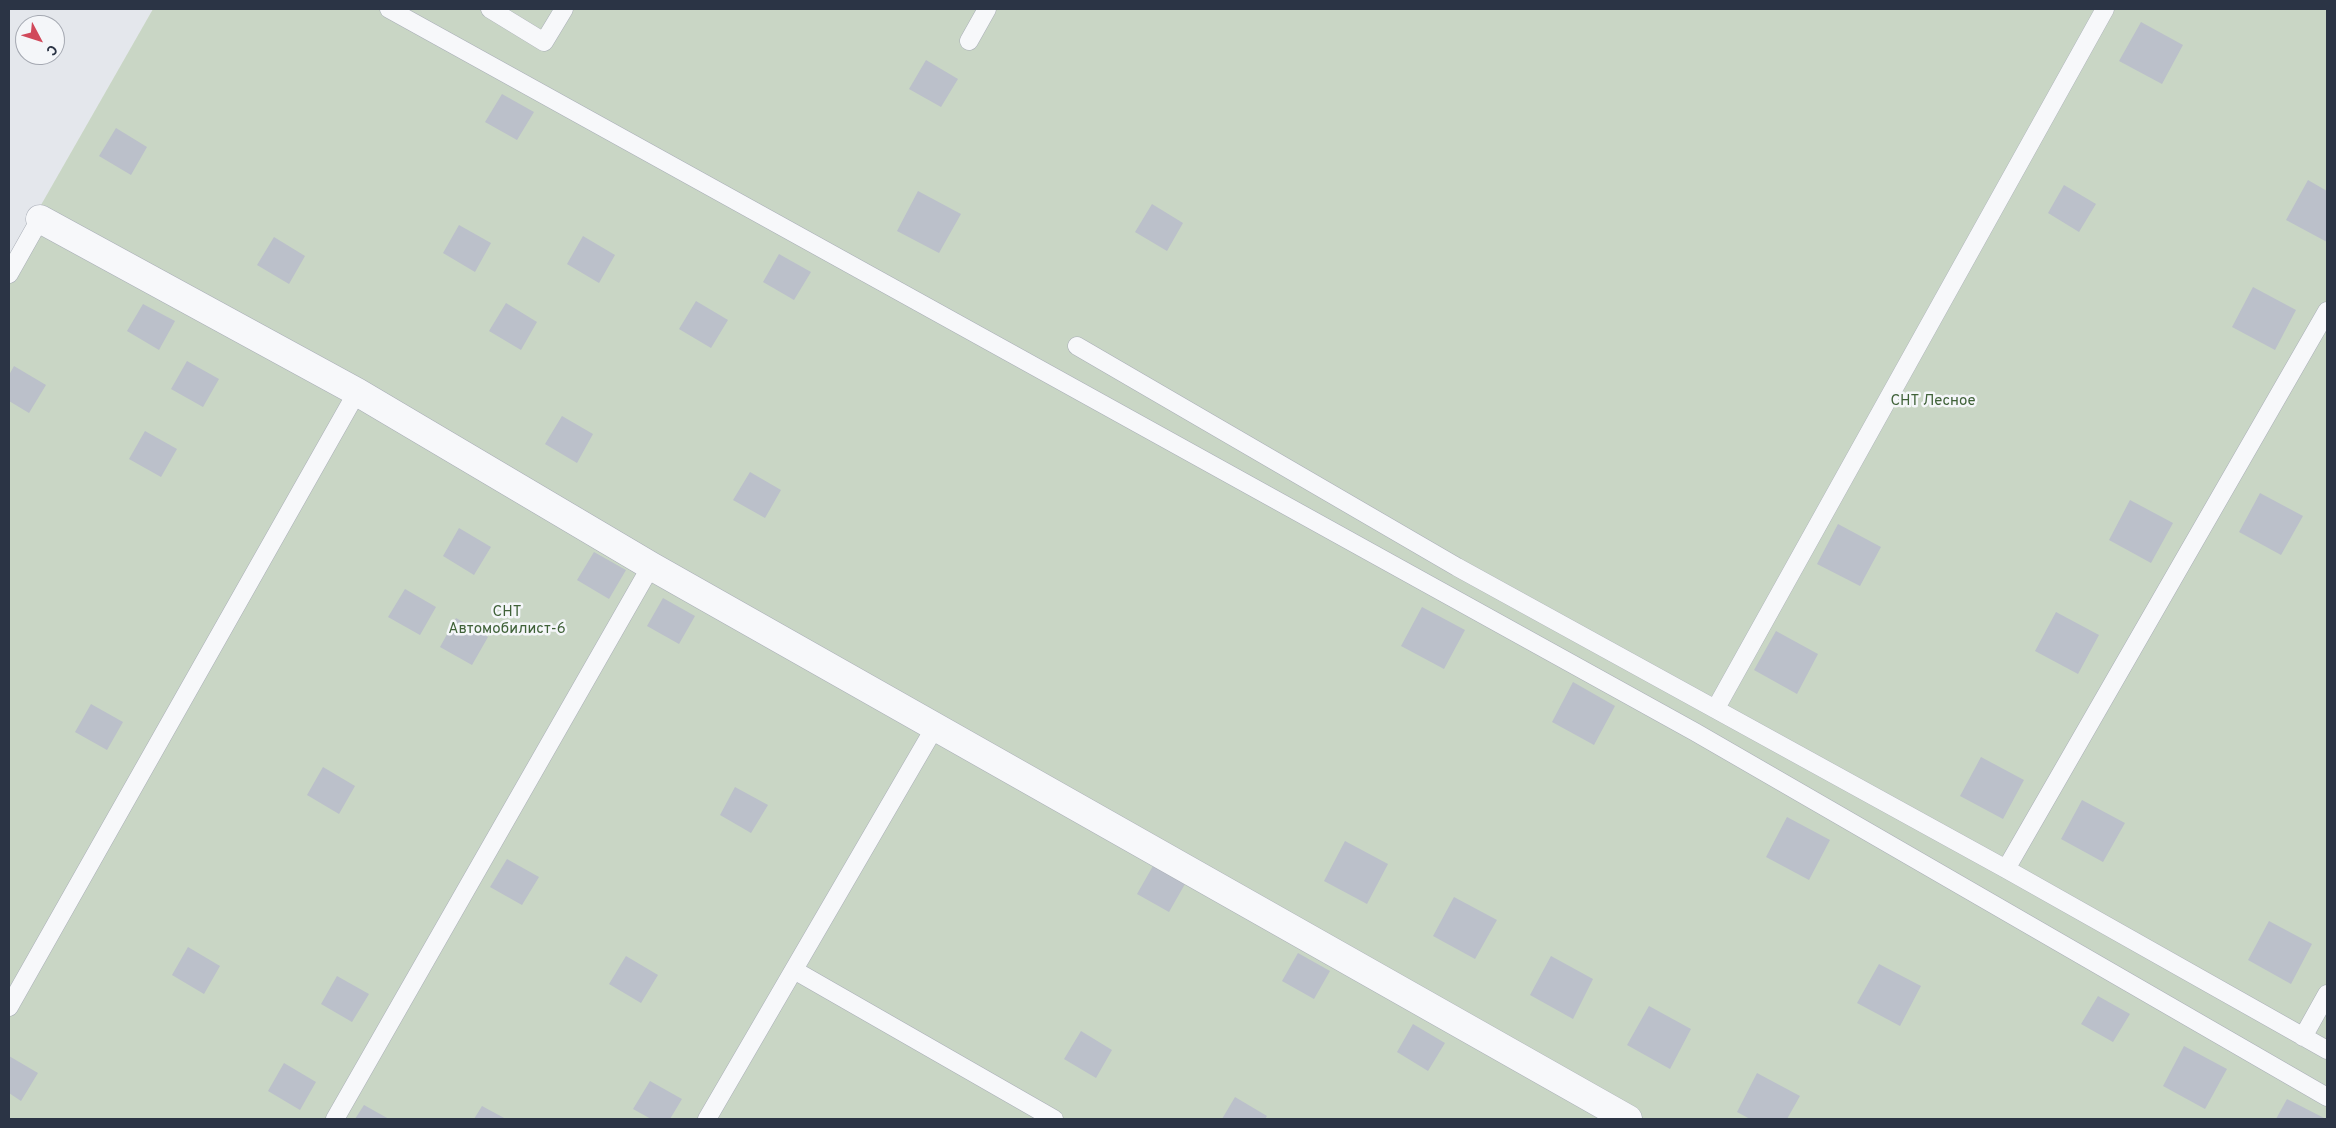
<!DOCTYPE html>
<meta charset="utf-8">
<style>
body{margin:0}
#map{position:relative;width:2336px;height:1128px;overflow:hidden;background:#e4e7ec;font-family:Overpass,sans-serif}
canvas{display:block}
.frame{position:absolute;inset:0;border:10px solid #2b3445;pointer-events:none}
.north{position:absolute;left:15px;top:15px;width:50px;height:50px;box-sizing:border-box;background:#f4f6f9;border:1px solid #a4a8b1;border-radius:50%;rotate:130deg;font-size:14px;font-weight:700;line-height:20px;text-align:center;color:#2b3445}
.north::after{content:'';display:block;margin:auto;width:18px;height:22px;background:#d1495b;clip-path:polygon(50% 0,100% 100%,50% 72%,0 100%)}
</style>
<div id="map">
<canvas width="2336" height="1128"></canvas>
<div class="frame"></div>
<div class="north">С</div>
</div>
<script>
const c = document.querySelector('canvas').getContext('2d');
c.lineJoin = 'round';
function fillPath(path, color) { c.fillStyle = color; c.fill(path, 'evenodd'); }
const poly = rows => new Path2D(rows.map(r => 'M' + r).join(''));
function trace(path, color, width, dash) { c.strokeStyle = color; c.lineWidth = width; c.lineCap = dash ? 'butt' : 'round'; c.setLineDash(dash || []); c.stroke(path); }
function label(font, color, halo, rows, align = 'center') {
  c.font = font + ' Overpass,sans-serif'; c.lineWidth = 5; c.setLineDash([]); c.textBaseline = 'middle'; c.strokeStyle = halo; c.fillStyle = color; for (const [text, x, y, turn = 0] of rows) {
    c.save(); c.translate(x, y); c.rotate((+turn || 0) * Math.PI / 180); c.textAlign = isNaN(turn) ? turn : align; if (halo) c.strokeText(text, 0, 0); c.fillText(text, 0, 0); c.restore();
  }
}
const green = poly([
 [153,9,2327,9,2327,1119,9,1119,9,261]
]);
const building = poly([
 [2141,22,2183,45,2162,84,2119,61],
 [926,60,958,79,941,107,909,89],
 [502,94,534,112,517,140,485,122],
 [116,128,147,147,131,175,99,156],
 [2308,180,2327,191,2327,242,2286,220],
 [2064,185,2096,204,2079,232,2048,213],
 [918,191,961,214,939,253,897,231],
 [1152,204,1183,223,1167,251,1135,232],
 [459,225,491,243,475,272,443,253],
 [583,236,615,255,599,283,567,264],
 [274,237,305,256,289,284,257,265],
 [779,254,811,272,794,300,763,282],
 [2253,287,2296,310,2275,350,2232,327],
 [696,301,728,320,711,348,679,329],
 [506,303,537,322,521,350,489,331],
 [143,304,175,321,159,350,127,331],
 [187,361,219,379,203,407,171,389],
 [14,366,46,385,29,413,9,401,9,375],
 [562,416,593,434,577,463,545,444],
 [145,431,177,449,161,477,129,459],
 [750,472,781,490,765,518,733,500],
 [2260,493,2303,516,2281,555,2239,532],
 [2130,500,2173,523,2151,563,2109,540],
 [1838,524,1881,547,1860,586,1817,564],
 [459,528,491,547,474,575,443,556],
 [594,552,626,570,609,599,577,580],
 [405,589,436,607,420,635,388,617],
 [663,598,695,616,679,644,647,626],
 [1422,607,1465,630,1444,669,1401,646],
 [2056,612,2099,635,2078,674,2035,651],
 [456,618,488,637,472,665,440,647],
 [1776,631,1818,654,1797,694,1754,670],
 [1573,682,1615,706,1594,745,1552,722],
 [91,704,123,722,107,750,75,732],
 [1981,757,2024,780,2003,819,1960,796],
 [323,767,355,786,339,814,307,795],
 [735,787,768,805,751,833,720,815],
 [2082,800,2125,823,2103,862,2061,839],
 [1787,817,1830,840,1809,880,1766,857],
 [1345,841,1388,864,1367,904,1324,881],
 [507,859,539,877,522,905,490,887],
 [1153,866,1185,884,1169,912,1137,894],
 [1454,897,1497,920,1475,959,1433,936],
 [2269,921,2312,944,2291,984,2248,960],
 [188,947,220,966,204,994,172,975],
 [1298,953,1330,971,1314,999,1282,981],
 [626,956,658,975,641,1003,609,984],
 [1551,956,1593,979,1573,1019,1530,995],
 [1879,964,1921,986,1900,1026,1857,1003],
 [337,976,369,994,352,1022,321,1004],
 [2098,996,2130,1014,2113,1042,2081,1024],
 [1649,1006,1691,1029,1670,1069,1627,1045],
 [1413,1024,1445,1043,1428,1071,1397,1052],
 [1081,1031,1112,1050,1096,1078,1064,1059],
 [2184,1046,2227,1069,2205,1109,2163,1086],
 [9,1056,38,1073,21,1101,9,1093],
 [284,1063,316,1082,300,1110,268,1091],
 [1757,1073,1800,1096,1787,1119,1750,1119,1737,1112],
 [650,1081,682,1099,670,1119,651,1119,633,1109],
 [1235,1097,1267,1116,1265,1119,1222,1119],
 [2287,1099,2326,1119,2276,1119],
 [364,1105,389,1119,355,1119],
 [482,1106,506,1119,474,1119]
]);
const service = poly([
 [389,9,1695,732,2327,1097],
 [490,9,544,42,564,9],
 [969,41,987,9],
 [9,274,40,219],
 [1077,346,1457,567,2006,869,2327,1050],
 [1716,708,2105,9],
 [2006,869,2327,311],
 [794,970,1054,1119],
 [9,1007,357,392],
 [2303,1037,2327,994],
 [335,1119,651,566],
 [707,1119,935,727]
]);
const minor = poly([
 [40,219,357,392,651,566,1628,1119]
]);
const parkNames = [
 ["СНТ Лесное",1933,402],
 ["СНТ",507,613],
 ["Автомобилист-6",507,630]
];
fillPath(green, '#c9d6c5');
fillPath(building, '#bbc0ca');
trace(service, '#a9aeb7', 19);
trace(minor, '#a9aeb7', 29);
trace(service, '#f7f8fa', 18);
trace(minor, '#f7f8fa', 28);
label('15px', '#3f6138', '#f4f6f9', parkNames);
</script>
